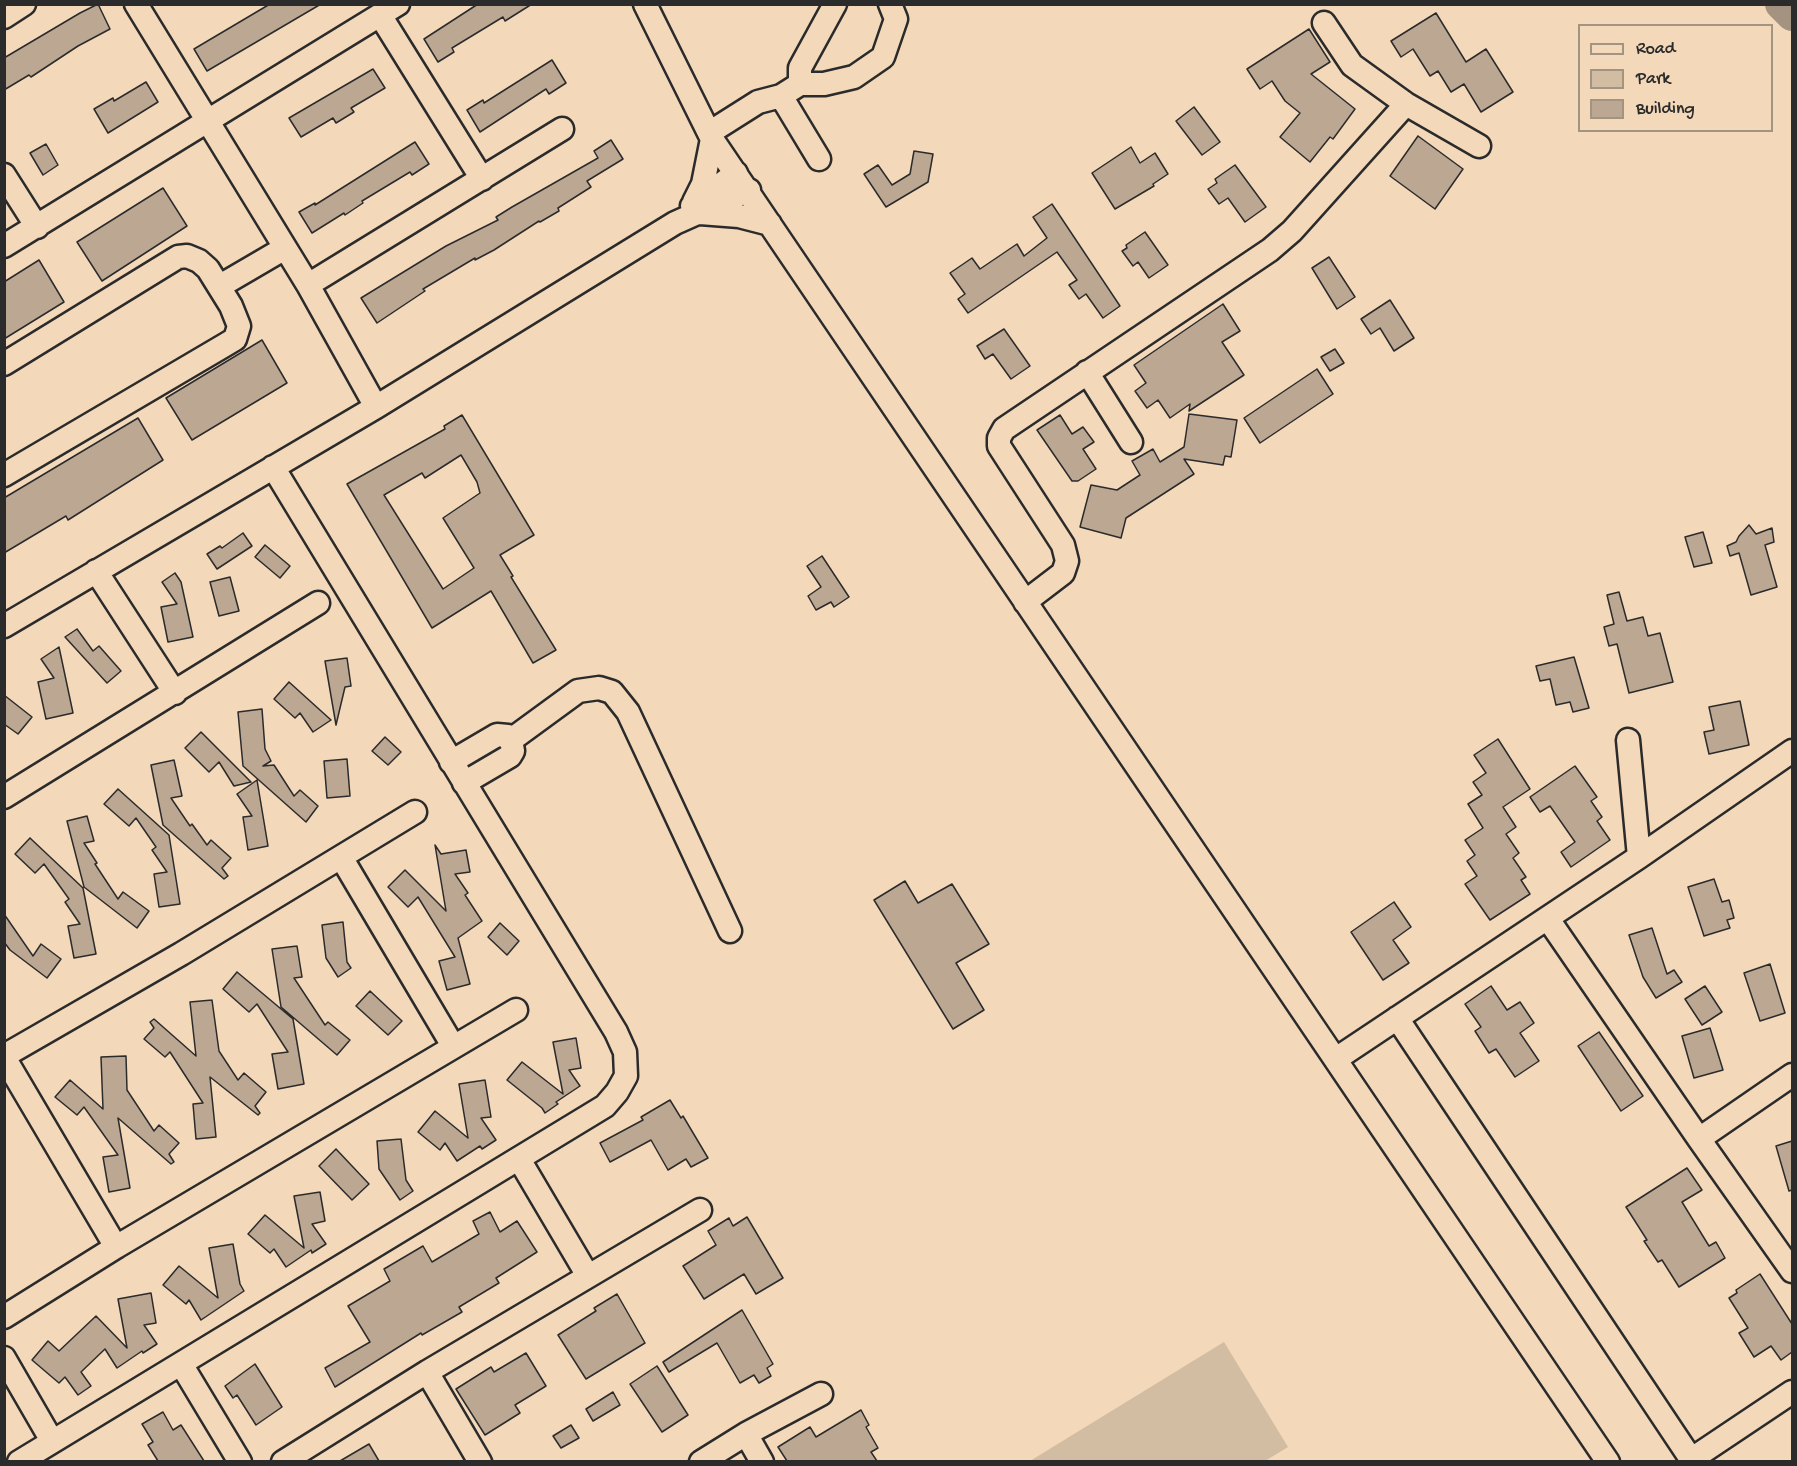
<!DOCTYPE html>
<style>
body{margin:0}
#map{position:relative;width:1797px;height:1466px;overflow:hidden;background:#f3d8ba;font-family:"Gochi Hand",sans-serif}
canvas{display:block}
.frame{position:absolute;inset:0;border:6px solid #2b2b2b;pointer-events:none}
.legend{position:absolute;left:1578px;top:24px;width:195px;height:108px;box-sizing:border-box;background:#f3d8ba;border:2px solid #a39381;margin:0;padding:8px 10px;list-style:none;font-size:18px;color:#2b2b2b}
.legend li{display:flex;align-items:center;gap:12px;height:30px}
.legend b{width:30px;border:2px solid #a39381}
</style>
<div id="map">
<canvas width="1797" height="1466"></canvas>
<div class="frame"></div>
<ul class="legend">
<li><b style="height:8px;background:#f3d8ba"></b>Road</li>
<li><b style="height:16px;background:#d2bca2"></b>Park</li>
<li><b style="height:16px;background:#bba792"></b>Building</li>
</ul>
</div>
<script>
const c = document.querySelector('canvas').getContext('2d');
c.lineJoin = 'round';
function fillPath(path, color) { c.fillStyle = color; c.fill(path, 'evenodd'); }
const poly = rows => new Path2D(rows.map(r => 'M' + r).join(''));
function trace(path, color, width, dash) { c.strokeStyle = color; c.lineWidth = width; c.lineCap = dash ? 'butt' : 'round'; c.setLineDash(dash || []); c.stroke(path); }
const green = poly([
 [1224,1342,1288,1447,1265,1461,1030,1461]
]);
const river = poly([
 [1781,4,1792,15]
]);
const building = poly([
 [98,4,110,29,78,46,31,77,29,75,4,90,4,58,80,13,98,4],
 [270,4,321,4,207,71,194,49,270,4],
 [478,4,532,4,505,21,503,17,452,48,454,52,438,62,424,39,478,4],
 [1436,13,1466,62,1486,49,1513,92,1481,112,1464,84,1451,92,1438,71,1430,76,1413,49,1401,57,1391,41,1436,13],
 [1309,29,1330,62,1311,74,1355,109,1333,139,1330,137,1310,162,1280,137,1300,113,1285,101,1272,81,1260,89,1247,69,1309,29],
 [552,60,566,83,549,94,546,89,480,132,467,110,483,100,484,103,552,60],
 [373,69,385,88,351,108,354,112,336,123,333,118,301,137,289,118,373,69],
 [146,82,158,102,108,133,94,109,113,98,114,101,146,82],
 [1194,107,1220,142,1202,155,1176,121,1194,107],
 [1418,136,1463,169,1435,209,1390,176,1418,136],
 [611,140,623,159,587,181,591,187,558,208,559,211,540,222,539,221,494,250,475,260,475,258,423,289,425,291,377,323,361,298,446,246,498,220,496,217,512,207,598,158,594,151,611,140],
 [415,142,429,164,412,175,410,172,362,201,363,203,345,215,344,213,312,233,299,212,315,203,315,205,415,142],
 [46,144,58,165,43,175,30,153,46,144],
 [1131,147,1140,163,1155,153,1168,174,1153,184,1154,186,1115,209,1092,173,1131,147],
 [914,151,933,154,928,182,886,207,864,174,878,165,892,185,910,174,914,151],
 [1235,165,1266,207,1245,222,1228,198,1219,204,1208,189,1217,183,1215,179,1235,165],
 [163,188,187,226,102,281,77,242,163,188],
 [1052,204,1120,306,1103,318,1086,294,1079,299,1069,285,1077,280,1057,252,968,313,958,299,965,294,950,273,972,258,980,269,1017,244,1024,256,1047,238,1033,217,1052,204],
 [1145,232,1168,265,1149,278,1138,262,1133,266,1122,251,1127,248,1126,245,1145,232],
 [1329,257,1355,297,1337,309,1312,268,1329,257],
 [39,260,64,302,4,339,4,282,39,260],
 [1390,300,1414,338,1394,351,1380,328,1371,334,1361,319,1390,300],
 [1223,304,1240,331,1222,342,1244,375,1189,411,1190,404,1170,418,1158,400,1147,408,1135,391,1146,383,1134,365,1223,304],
 [1004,329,1030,366,1011,379,993,354,985,359,977,346,1004,329],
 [262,340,287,383,192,440,166,398,262,340],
 [1335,349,1344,363,1330,371,1321,357,1335,349],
 [1317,369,1333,394,1260,443,1244,418,1317,369],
 [1189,414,1237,420,1231,457,1225,456,1223,465,1184,459,1194,474,1126,518,1121,538,1080,527,1091,485,1117,490,1140,475,1132,461,1153,449,1160,462,1184,447,1189,414],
 [462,415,534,535,500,555,513,576,511,577,556,650,533,663,491,591,432,628,347,484,445,429,444,426,462,415],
 [461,455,477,482,480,493,443,518,474,568,443,589,384,495,422,473,425,478,461,455],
 [1060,415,1072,434,1083,427,1094,442,1083,449,1096,469,1078,481,1072,481,1037,430,1060,415],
 [138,418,163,460,68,520,66,516,4,553,4,498,138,418],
 [1749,525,1756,534,1772,528,1774,542,1765,545,1777,587,1751,595,1739,553,1730,556,1727,546,1736,542,1739,536,1749,525],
 [1703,532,1712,563,1694,567,1685,537,1703,532],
 [243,533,252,546,217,569,207,554,220,546,222,548,243,533],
 [265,545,290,566,280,578,255,557,265,545],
 [822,556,849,597,834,607,831,602,816,610,808,596,821,587,807,566,822,556],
 [175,573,181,582,193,637,168,642,161,607,177,604,162,582,175,573],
 [230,577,239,611,219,616,210,582,230,577],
 [1619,592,1627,621,1643,617,1648,636,1660,633,1673,682,1629,693,1617,644,1609,646,1604,627,1614,624,1607,595,1619,592],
 [77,629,93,651,99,646,121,671,107,683,65,637,77,629],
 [59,647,73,713,46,719,38,682,54,678,41,659,59,647],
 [1574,657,1589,708,1573,712,1570,702,1556,705,1550,679,1540,681,1536,666,1574,657],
 [347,658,351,686,345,687,336,725,325,661,347,658],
 [289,682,331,720,313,732,300,713,295,718,274,699,289,682],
 [4,695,32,717,18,734,4,724,4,695],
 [1740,701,1749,745,1709,754,1704,732,1714,730,1709,707,1740,701],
 [262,709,265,749,271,761,263,766,274,765,294,796,300,790,318,806,306,822,243,766,238,712,262,709],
 [201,732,251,782,234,786,219,762,209,772,185,748,201,732],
 [385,737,401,752,388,765,372,751,385,737],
 [1498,739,1530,789,1503,807,1516,827,1506,834,1519,853,1513,858,1526,877,1521,880,1530,894,1490,920,1465,884,1477,876,1467,861,1475,855,1465,840,1483,828,1468,804,1482,795,1473,782,1486,773,1474,755,1498,739],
 [347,759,350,796,327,798,324,761,347,759],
 [174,760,182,796,171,798,190,826,192,824,207,845,211,840,231,858,222,868,228,876,224,879,163,825,151,765,174,760],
 [1575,766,1597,797,1591,801,1602,817,1597,821,1610,840,1571,867,1561,852,1575,842,1550,806,1540,812,1530,797,1575,766],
 [257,780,268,846,248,850,243,817,252,816,237,794,257,780],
 [118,789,169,835,180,904,159,907,154,874,167,872,152,850,156,847,136,818,129,826,104,804,118,789],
 [87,816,94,841,84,843,97,863,95,864,118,899,123,892,149,911,137,928,84,887,67,821,87,816],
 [30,838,83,888,96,954,74,958,68,926,80,924,65,902,69,899,44,864,35,873,15,854,30,838],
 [435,845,441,854,466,850,470,872,455,874,468,893,465,895,482,921,458,938,470,984,447,990,439,961,455,957,418,897,408,907,388,887,405,870,446,911,435,845],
 [1714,879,1722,902,1729,900,1734,918,1727,920,1730,928,1704,936,1688,887,1714,879],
 [905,881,918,903,952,884,989,944,956,963,984,1010,953,1029,874,900,905,881],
 [1394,902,1411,927,1393,940,1409,963,1383,980,1351,932,1394,902],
 [4,914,33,956,41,944,61,959,47,978,10,950,4,942,4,914],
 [343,922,347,962,351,968,338,977,326,958,322,925,343,922],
 [500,923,519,941,507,955,488,937,500,923],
 [1652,928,1667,974,1674,970,1682,982,1656,998,1643,977,1629,935,1652,928],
 [297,946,302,977,294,978,325,1025,328,1022,350,1040,337,1055,281,1007,272,949,297,946],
 [1770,964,1785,1013,1760,1021,1744,973,1770,964],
 [237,972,293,1019,304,1084,278,1089,272,1054,288,1052,257,1004,249,1012,223,989,237,972],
 [1491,986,1507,1010,1520,1002,1534,1023,1520,1033,1539,1061,1515,1077,1496,1049,1489,1053,1475,1031,1481,1027,1465,1004,1491,986],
 [1705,986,1722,1012,1702,1025,1685,999,1705,986],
 [370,991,402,1021,388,1035,356,1006,370,991],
 [212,1000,219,1051,238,1080,244,1073,266,1092,255,1106,260,1113,258,1115,210,1077,216,1137,196,1139,193,1104,203,1103,170,1052,165,1057,144,1039,154,1028,150,1022,154,1019,196,1056,190,1002,212,1000],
 [1710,1028,1723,1070,1694,1078,1682,1036,1710,1028],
 [1599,1032,1643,1096,1621,1111,1578,1046,1599,1032],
 [576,1038,581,1068,569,1070,580,1086,556,1102,558,1104,545,1113,542,1108,507,1080,522,1062,563,1094,553,1042,576,1038],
 [126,1056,127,1090,154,1131,159,1125,179,1143,169,1154,174,1162,171,1164,118,1118,130,1188,109,1192,103,1157,118,1155,84,1107,77,1115,55,1097,70,1080,103,1109,101,1057,126,1056],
 [485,1080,491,1117,481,1118,496,1140,482,1149,480,1146,457,1161,445,1143,440,1150,418,1132,435,1111,468,1138,459,1084,485,1080],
 [670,1100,681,1118,683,1116,708,1158,691,1167,686,1159,668,1170,651,1140,610,1162,600,1143,643,1120,641,1117,670,1100],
 [401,1139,406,1180,413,1191,400,1200,379,1169,377,1141,401,1139],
 [1792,1141,1792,1190,1789,1191,1776,1146,1792,1141],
 [336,1149,369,1184,352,1200,319,1166,336,1149],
 [1687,1168,1702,1190,1682,1202,1709,1246,1716,1242,1725,1258,1679,1287,1662,1260,1658,1262,1644,1241,1647,1240,1626,1207,1687,1168],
 [320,1192,325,1221,312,1224,326,1244,312,1253,311,1250,286,1267,274,1249,270,1253,248,1234,265,1215,304,1248,294,1196,320,1192],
 [490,1212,500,1232,517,1221,537,1252,496,1278,499,1283,459,1307,462,1312,422,1335,421,1333,335,1387,325,1368,370,1342,348,1306,390,1281,384,1269,423,1246,432,1262,479,1234,473,1221,490,1212],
 [747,1217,783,1278,756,1294,744,1274,704,1299,683,1266,716,1245,708,1231,729,1218,733,1226,747,1217],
 [233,1244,240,1284,244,1291,201,1320,189,1300,186,1304,163,1285,179,1266,218,1298,209,1248,233,1244],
 [1760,1274,1792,1324,1792,1352,1781,1360,1771,1346,1754,1357,1739,1333,1748,1328,1729,1298,1737,1293,1736,1290,1760,1274],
 [151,1293,156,1323,144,1325,157,1344,143,1353,142,1351,117,1368,105,1349,81,1372,91,1386,78,1395,65,1377,59,1383,32,1360,48,1341,59,1351,96,1316,127,1348,118,1299,151,1293],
 [617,1294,645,1343,586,1379,558,1335,596,1311,594,1308,617,1294],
 [742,1310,773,1364,767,1368,771,1376,759,1383,754,1375,740,1383,717,1343,669,1372,663,1362,742,1310],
 [526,1353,546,1386,515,1405,520,1413,485,1435,456,1389,491,1367,494,1372,526,1353],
 [255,1364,282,1407,256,1425,237,1395,233,1398,225,1386,255,1364],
 [657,1366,688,1415,662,1432,630,1384,657,1366],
 [613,1392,620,1405,593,1421,586,1409,613,1392],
 [861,1410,869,1425,866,1427,878,1448,871,1452,877,1461,787,1461,778,1447,810,1427,816,1437,861,1410],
 [163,1412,173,1430,181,1425,204,1461,158,1461,148,1445,153,1442,142,1424,163,1412],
 [571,1425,579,1438,561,1448,553,1436,571,1425],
 [369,1444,379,1461,340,1461,369,1444]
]);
const minor = poly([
 [136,4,308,285,376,407],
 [645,4,712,139,1608,1462],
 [380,15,482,179],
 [4,17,24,4],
 [1324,23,1352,65,1406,104,1479,146],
 [800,84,800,68,835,4],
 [781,96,819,159],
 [709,133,758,102,781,96,800,84,824,84,854,77,883,57,896,19,890,4],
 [4,175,37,227],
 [694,202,703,184,712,139],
 [692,206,736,173],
 [700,213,739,216,770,224],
 [4,246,398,4],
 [308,285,562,129],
 [220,286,285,248],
 [4,364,178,257,187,256,199,261,208,269,231,306,239,326,235,339,225,345,4,475],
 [1087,372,1131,442],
 [96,571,175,693],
 [1025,602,1063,573,1067,561,1063,545,999,446,999,438,1004,429,1270,250,1292,231,1406,104],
 [4,626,376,407,675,223,749,190],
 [511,740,578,691,599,688,612,692,628,712,730,931],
 [1628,740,1639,857],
 [451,762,497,735,508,736,511,740,513,751,510,756,464,783],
 [4,797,318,603],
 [341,857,453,1046],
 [1548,919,1699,1139,1792,1271],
 [1397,1018,1693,1462],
 [4,1056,181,954,415,812],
 [4,1057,116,1247],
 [1336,1059,1639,857,1792,751],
 [1699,1139,1792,1075],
 [519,1159,588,1276],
 [4,1317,116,1247,516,1010],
 [4,1358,52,1441],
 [181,1364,240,1462],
 [427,1372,480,1462],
 [746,1434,762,1462],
 [1692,1459,1792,1392],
 [19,1462,605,1106,617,1092,626,1076,625,1052,616,1032,273,467],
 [283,1462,427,1372,700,1210],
 [701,1462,746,1434,821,1394]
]);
fillPath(green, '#d2bca2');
trace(river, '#a49381', 32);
fillPath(building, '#bba792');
trace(building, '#2b2b2b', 1.5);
trace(minor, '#2b2b2b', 27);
trace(minor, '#f3d8ba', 22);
</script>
